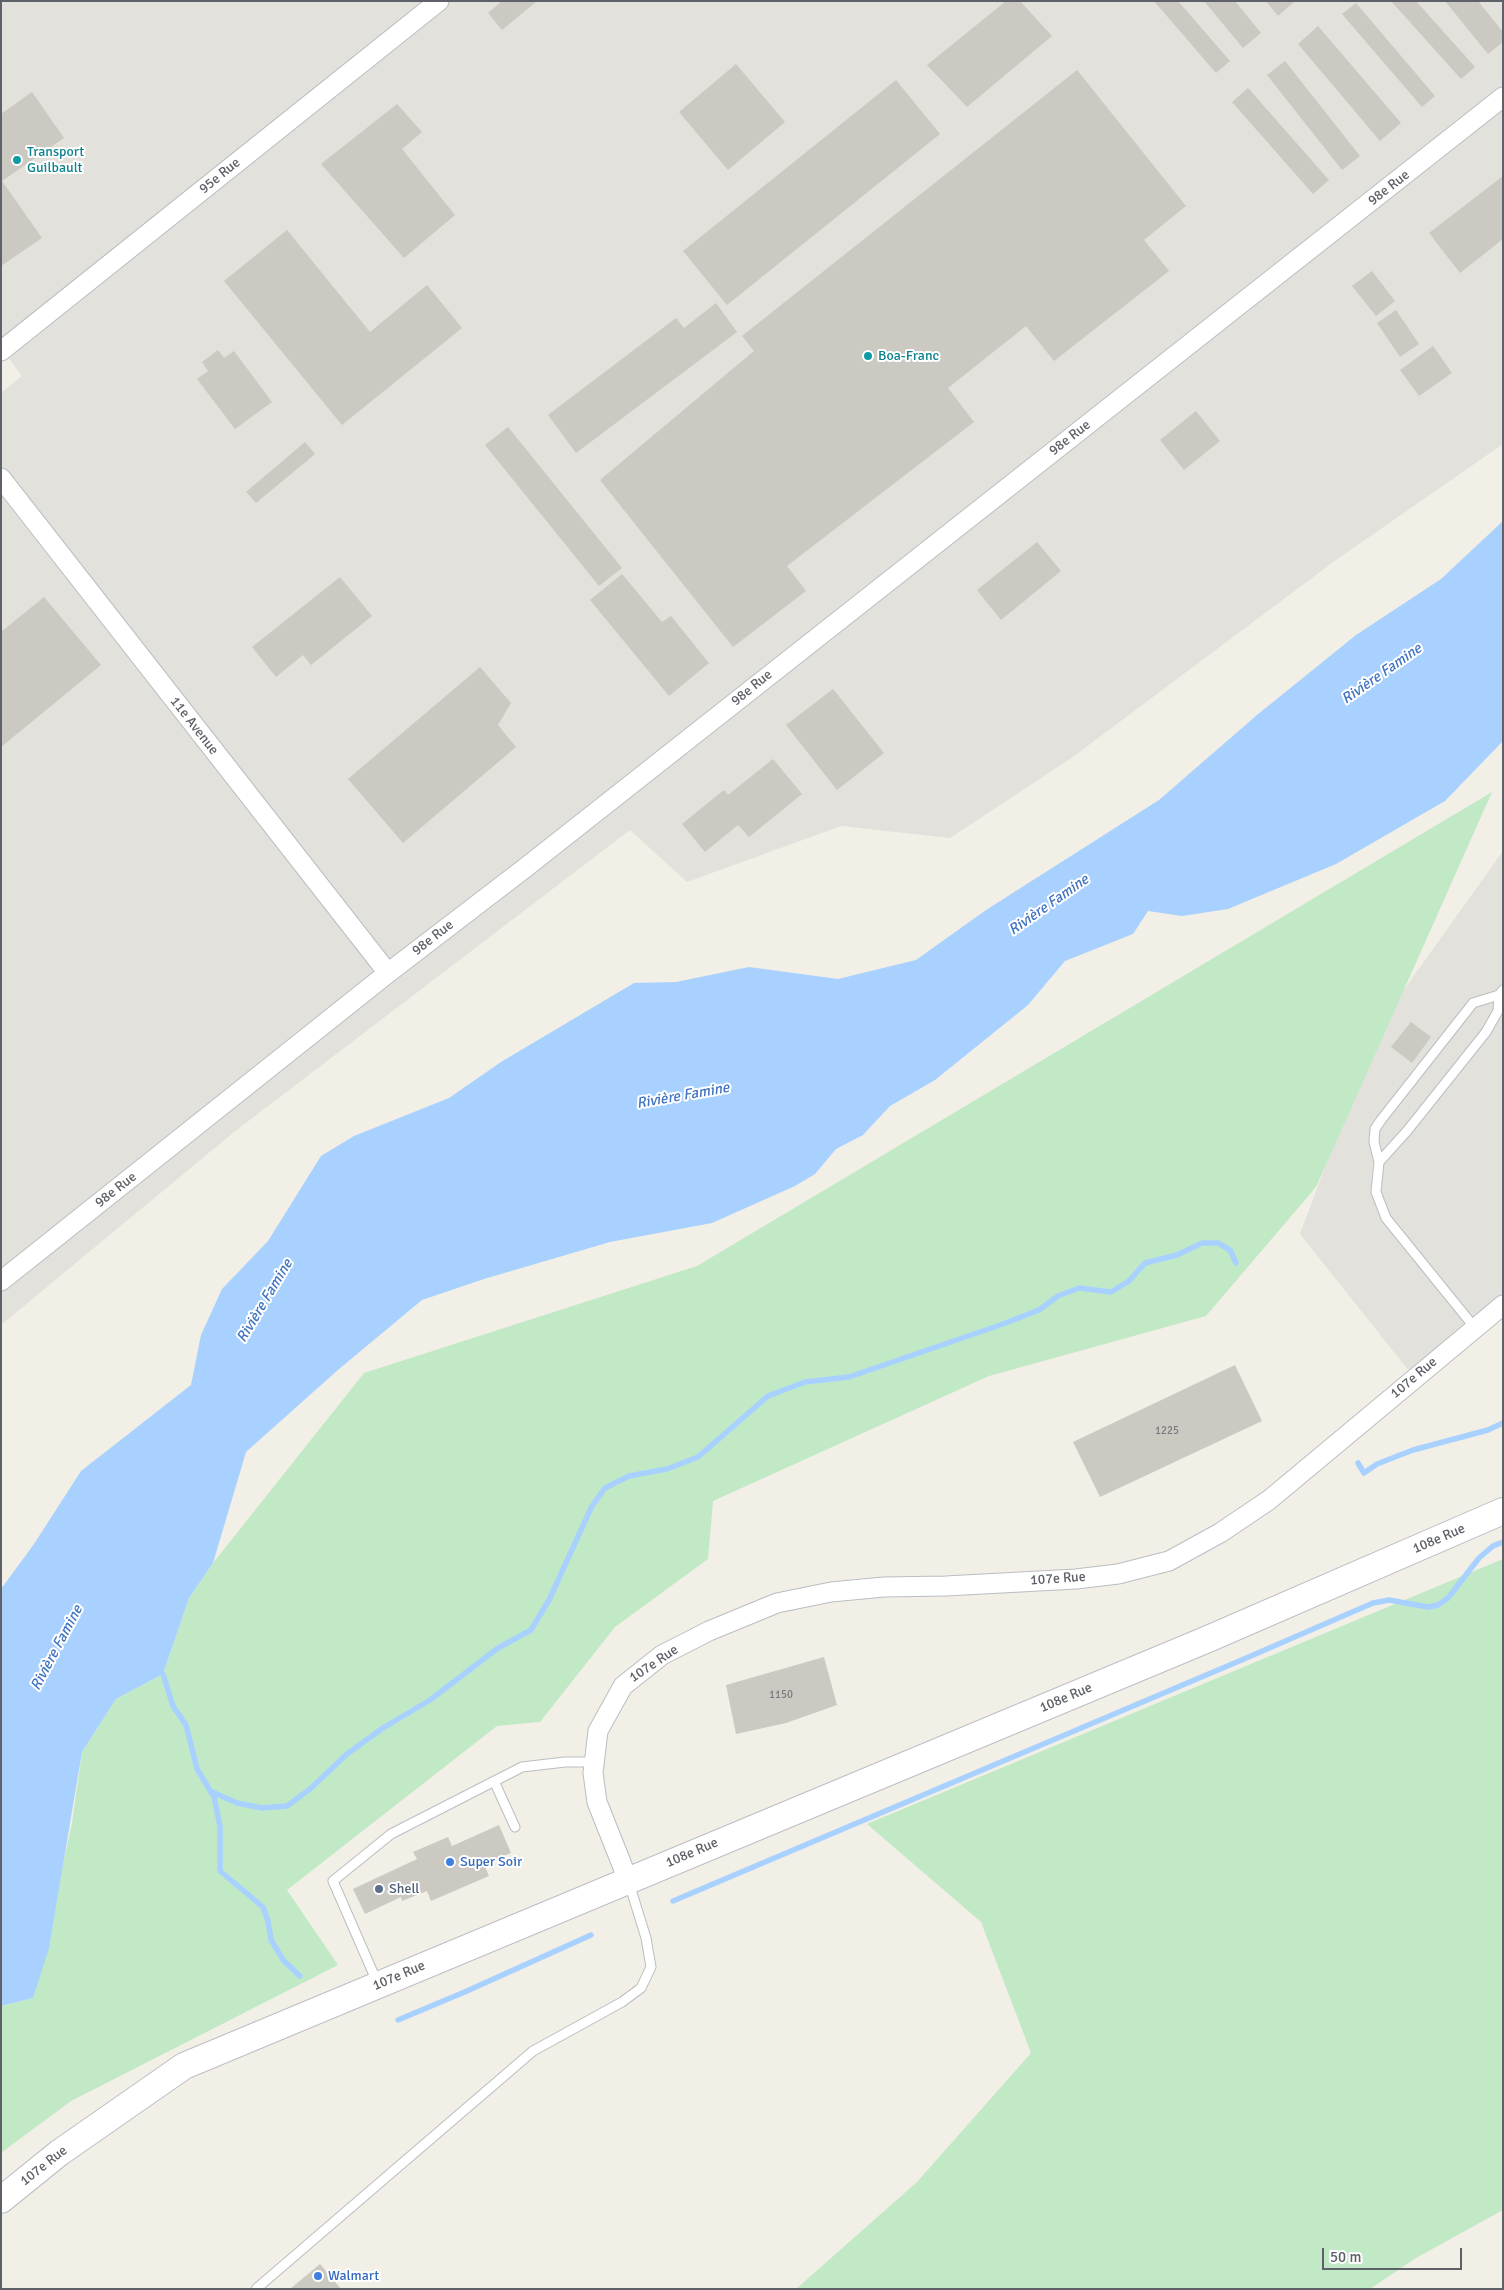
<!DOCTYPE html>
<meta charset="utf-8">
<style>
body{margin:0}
#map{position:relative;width:1504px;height:2290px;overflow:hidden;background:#f1efe6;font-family:Signika,sans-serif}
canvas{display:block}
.frame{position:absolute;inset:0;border:2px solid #5e6167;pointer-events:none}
.scale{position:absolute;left:1322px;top:2248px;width:140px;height:22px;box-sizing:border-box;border:2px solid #5e6167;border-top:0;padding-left:6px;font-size:15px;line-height:18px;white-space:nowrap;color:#5e6167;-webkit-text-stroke:4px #fff;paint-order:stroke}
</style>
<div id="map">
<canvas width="1504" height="2290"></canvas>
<div class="frame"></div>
<div class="scale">50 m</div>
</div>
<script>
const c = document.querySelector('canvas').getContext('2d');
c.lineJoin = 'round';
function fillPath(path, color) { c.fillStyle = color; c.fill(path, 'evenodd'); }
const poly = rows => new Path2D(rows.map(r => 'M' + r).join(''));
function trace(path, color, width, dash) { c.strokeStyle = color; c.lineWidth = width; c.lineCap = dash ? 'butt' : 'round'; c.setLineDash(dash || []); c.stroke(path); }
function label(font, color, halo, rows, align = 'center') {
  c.font = font + ' Signika,sans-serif'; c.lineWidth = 4; c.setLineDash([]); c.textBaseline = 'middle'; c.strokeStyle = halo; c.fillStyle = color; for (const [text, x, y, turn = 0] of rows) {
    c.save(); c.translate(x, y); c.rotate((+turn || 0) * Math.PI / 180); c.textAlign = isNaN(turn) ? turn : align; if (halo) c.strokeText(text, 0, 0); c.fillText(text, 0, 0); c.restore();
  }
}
const industrial = poly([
 [1,1,1503,1,1503,444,1336,560,1070,759,950,838,841,826,687,882,630,830,234,1132,1,1325,1,393,22,376,1,348],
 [1503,851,1503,1301,1413,1376,1300,1234,1378,1026]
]);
const green = poly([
 [1492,792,1316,1187,1206,1316,989,1376,713,1501,708,1559,615,1627,540,1722,497,1726,287,1890,338,1965,71,2101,1,2153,1,2006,33,1998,72,1823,82,1752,116,1699,163,1674,189,1598,213,1563,364,1373,697,1266],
 [1503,1559,1503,2210,1416,2258,1370,2289,796,2289,917,2182,1031,2053,981,1922,867,1824]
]);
const water = poly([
 [1503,521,1503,741,1445,801,1336,864,1228,909,1182,916,1148,911,1133,934,1065,961,1028,1005,935,1080,890,1106,863,1135,836,1149,815,1174,795,1186,712,1223,610,1242,484,1279,422,1300,339,1369,246,1452,213,1563,189,1598,163,1674,116,1699,82,1752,49,1948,33,1998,1,2006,1,1589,34,1544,81,1471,191,1385,201,1335,222,1289,268,1241,321,1156,354,1136,449,1098,501,1062,634,983,676,982,749,967,838,979,916,960,986,910,1159,800,1257,715,1356,635,1441,579]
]);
const stream = poly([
 [1358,1463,1364,1473,1377,1464,1413,1450,1488,1430,1503,1423],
 [158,1671,163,1674,173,1706,186,1725,197,1769,214,1797,220,1826,220,1871,263,1907,268,1921,271,1940,284,1961,300,1976],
 [210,1791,237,1803,262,1808,287,1806,310,1789,347,1754,383,1728,430,1700,498,1648,531,1630,549,1600,592,1506,605,1488,629,1476,667,1469,698,1457,768,1396,805,1382,849,1377,1003,1324,1039,1310,1058,1296,1079,1288,1111,1292,1129,1281,1145,1263,1177,1255,1202,1243,1218,1243,1230,1250,1236,1263],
 [673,1901,1244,1659,1373,1603,1389,1600,1428,1607,1438,1605,1448,1598,1479,1558,1493,1546,1503,1542],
 [398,2020,467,1991,591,1935]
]);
const building = poly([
 [502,1,537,1,502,30,488,13],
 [1006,1,1020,1,1052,36,967,107,927,65],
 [1154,1,1178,1,1230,61,1216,73],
 [1204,1,1235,1,1261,33,1243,48],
 [1266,1,1295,1,1278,16],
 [1391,1,1416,1,1475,67,1461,79],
 [1445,1,1478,1,1503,32,1503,42,1488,54],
 [1356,3,1435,96,1422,107,1342,14],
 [1318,26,1401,123,1380,141,1298,44],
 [1285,61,1360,156,1342,170,1267,75],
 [736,64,785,122,728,170,679,112],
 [1077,70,1186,206,1144,240,1169,271,1054,361,1026,326,948,388,974,422,787,566,806,591,733,647,600,480,754,351,742,336],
 [896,80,940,134,727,305,683,251],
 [1248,88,1329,180,1313,194,1232,102],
 [32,92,64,138,2,181,42,238,1,266,1,114],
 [397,104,422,132,402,149,455,215,404,258,321,164],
 [1503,176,1503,239,1460,273,1429,233],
 [287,230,370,332,427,285,462,328,342,425,224,281],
 [1372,271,1395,301,1376,316,1352,286],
 [716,303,737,332,576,453,548,415,676,318,684,328],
 [1396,310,1419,344,1400,357,1377,323],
 [1433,346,1452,373,1419,396,1400,370],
 [218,350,224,358,234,351,272,402,235,429,197,379,208,371,202,362],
 [1196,411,1220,441,1184,470,1160,440],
 [508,427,622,568,599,586,485,445],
 [305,442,315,454,256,503,246,492],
 [1037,542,1061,571,1001,620,977,590],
 [622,574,662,622,671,616,709,663,669,696,590,600],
 [340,577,372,616,311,665,303,655,276,677,252,647],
 [44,597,101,665,1,747,1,632],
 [480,667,511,703,498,725,516,747,403,843,348,779],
 [833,689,884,753,837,790,786,725],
 [773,759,802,794,749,837,738,825,705,852,682,824,724,790,728,795],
 [1411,1022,1431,1037,1412,1063,1391,1047],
 [1235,1365,1262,1421,1100,1497,1073,1442],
 [824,1657,837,1705,786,1723,736,1734,726,1685],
 [499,1825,511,1853,484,1864,489,1876,431,1901,427,1891,402,1901,401,1897,365,1914,353,1889,417,1859,413,1852,448,1837,452,1846],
 [320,2264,341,2289,290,2289]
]);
const service = poly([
 [1379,1162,1407,1131,1486,1032,1498,1011,1499,995],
 [1475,1328,1386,1218,1376,1192,1379,1162,1374,1142,1375,1129,1381,1120,1473,1003,1499,995,1503,990],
 [494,1781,515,1827],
 [377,1982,333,1881,391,1834,522,1767,565,1762,594,1762],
 [256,2289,533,2051,622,2002,641,1988,651,1967,646,1938,629,1883]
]);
const minor = poly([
 [1,351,439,1],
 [1,478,388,973],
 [1,1281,388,973,525,868,1503,97],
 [628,1880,597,1802,593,1773,598,1731,623,1686,662,1655,709,1631,777,1603,831,1592,884,1587,946,1586,1076,1579,1118,1574,1169,1561,1220,1533,1269,1500,1503,1305]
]);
const secondary = poly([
 [1,2200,59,2153,184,2066,1208,1639,1503,1511]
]);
const markers = [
 [17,160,5,"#0f9aa8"],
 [868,356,5,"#0f9aa8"],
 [450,1862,5,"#3f7fe0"],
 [379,1889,5,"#5c6f8a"],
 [318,2276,5,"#3f7fe0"]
];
const numberNames = [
 ["1225",1167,1431],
 ["1150",781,1695]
];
const cultureNames = [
 ["Transport",27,152],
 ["Guilbault",27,168],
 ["Boa-Franc",878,356]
];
const streetNames = [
 ["95e Rue",220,176,-39],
 ["98e Rue",1389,188,-38],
 ["98e Rue",1070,438,-38],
 ["98e Rue",752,688,-39],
 ["11e Avenue",194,726,52],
 ["98e Rue",433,938,-38],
 ["98e Rue",116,1190,-38],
 ["107e Rue",1414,1378,-40],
 ["108e Rue",1439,1539,-23],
 ["107e Rue",1058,1579,-4],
 ["107e Rue",654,1664,-34],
 ["108e Rue",1066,1698,-23],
 ["108e Rue",692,1853,-23],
 ["107e Rue",399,1976,-23],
 ["107e Rue",44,2166,-38]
];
const shopNames = [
 ["Super Soir",460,1862],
 ["Walmart",328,2276]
];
const serviceNames = [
 ["Shell",389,1889]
];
const waterNames = [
 ["Rivière Famine",1382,674,-35],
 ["Rivière Famine",1049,905,-35],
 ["Rivière Famine",683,1096,-10],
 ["Rivière Famine",265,1301,-59],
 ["Rivière Famine",57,1648,-62]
];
fillPath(industrial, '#e2e1db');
fillPath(green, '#c2e9c6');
fillPath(water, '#a8d1ff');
trace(stream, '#a8d1ff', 5.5);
fillPath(building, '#ccc9c3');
trace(service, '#bbbdc2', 11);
trace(minor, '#bbbdc2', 21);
trace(secondary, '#bcbec4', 28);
trace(service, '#fff', 9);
trace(minor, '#fff', 19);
trace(secondary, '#fff', 26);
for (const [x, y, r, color] of markers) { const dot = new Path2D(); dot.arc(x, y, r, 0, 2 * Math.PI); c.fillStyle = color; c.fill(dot); trace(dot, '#fff', 2); }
label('11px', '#7a7b7e', null, numberNames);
label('14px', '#0d838f', '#fff', cultureNames, 'left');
label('14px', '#5e6167', '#fff', streetNames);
label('14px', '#366cbe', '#fff', shopNames, 'left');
label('14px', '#4e5e75', '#fff', serviceNames, 'left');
label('italic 15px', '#4174c0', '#fff', waterNames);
</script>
